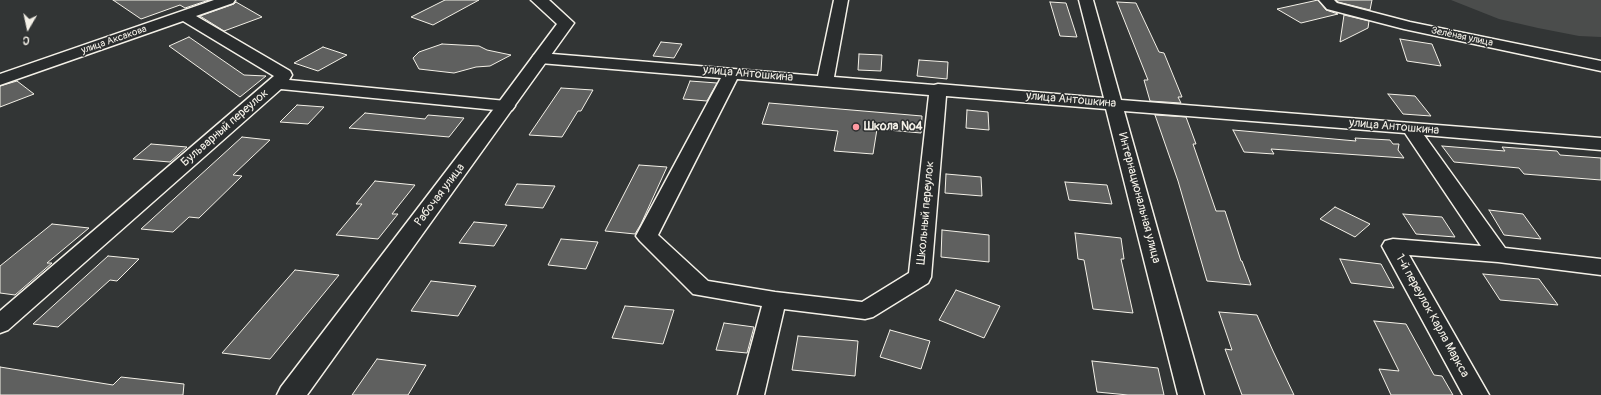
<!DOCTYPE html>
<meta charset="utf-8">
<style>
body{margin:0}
#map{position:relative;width:1601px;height:395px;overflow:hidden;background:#323535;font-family:Pangolin,sans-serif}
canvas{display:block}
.north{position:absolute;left:8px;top:8px;width:40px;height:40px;-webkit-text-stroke:3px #2a2d2e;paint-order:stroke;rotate:189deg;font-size:11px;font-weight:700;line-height:16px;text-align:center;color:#f4f1e8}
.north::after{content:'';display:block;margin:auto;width:14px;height:18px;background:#f4f1e8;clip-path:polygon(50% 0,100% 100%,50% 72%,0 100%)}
</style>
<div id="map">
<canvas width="1601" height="395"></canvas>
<div class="north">С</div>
</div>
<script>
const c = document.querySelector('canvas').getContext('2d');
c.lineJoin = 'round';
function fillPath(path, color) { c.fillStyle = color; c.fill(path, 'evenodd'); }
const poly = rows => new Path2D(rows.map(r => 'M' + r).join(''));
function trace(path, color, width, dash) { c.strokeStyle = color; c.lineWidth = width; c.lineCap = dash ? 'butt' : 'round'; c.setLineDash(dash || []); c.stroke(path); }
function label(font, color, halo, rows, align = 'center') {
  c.font = font + ' Pangolin,sans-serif'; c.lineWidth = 3; c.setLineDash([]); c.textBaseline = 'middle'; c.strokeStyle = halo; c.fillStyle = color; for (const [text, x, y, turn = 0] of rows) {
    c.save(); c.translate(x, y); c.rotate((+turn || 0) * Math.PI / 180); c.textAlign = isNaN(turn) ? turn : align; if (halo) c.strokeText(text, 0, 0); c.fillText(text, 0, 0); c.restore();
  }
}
const green = poly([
 [1451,0,1601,0,1601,37,1579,36,1538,28,1499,19]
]);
const building = poly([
 [113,0,209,0,185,8,180,5,141,19,113,0],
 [445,0,479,0,433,25,411,17,445,0],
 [1318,0,1326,10,1338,14,1301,23,1277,9,1318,0],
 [1336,0,1372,0,1370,10,1338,2,1336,0],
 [236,2,262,17,224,31,200,16,234,4,236,2],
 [1050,2,1066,3,1077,37,1060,36,1050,2],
 [1117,2,1136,3,1159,52,1164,53,1182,97,1178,97,1181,103,1150,101,1144,80,1148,80,1117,2],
 [1344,15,1369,21,1368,28,1340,42,1344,15],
 [189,37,244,75,266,76,240,97,169,46,189,37],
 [1400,39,1432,44,1441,66,1407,61,1400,39],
 [661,42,682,44,674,58,653,56,661,42],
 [442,44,479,46,487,50,511,55,490,66,476,67,454,73,419,69,413,58,419,52,442,44],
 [323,47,347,55,318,71,294,63,323,47],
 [859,54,882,55,881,71,858,70,859,54],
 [919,60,948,62,947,79,917,76,919,60],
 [17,81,34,94,0,107,0,86,17,81],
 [690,81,717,83,707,101,683,99,690,81],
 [561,88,593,90,581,111,578,111,562,137,529,135,561,88],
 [1388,94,1415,96,1431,116,1403,114,1388,94],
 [769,103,922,116,921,133,877,129,873,154,834,151,838,131,762,124,769,103],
 [297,105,324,107,308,124,280,122,297,105],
 [967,110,988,112,989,130,966,128,967,110],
 [365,113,425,119,428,115,464,118,449,137,349,128,365,113],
 [1155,115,1186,117,1196,144,1193,144,1216,211,1225,211,1241,261,1242,261,1251,285,1207,281,1178,181,1155,115],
 [1233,130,1356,141,1355,138,1390,140,1393,144,1399,144,1398,150,1404,158,1271,149,1274,154,1244,152,1233,130],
 [242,137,270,140,233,175,242,176,199,218,189,217,173,232,141,229,242,137],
 [151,144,187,147,170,162,133,159,151,144],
 [1442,146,1505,151,1502,147,1557,151,1560,155,1601,158,1601,180,1524,174,1519,168,1454,162,1442,146],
 [639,165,667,167,641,224,635,234,605,231,639,165],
 [946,174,981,177,982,196,945,193,946,174],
 [375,181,415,185,392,214,398,214,378,239,336,235,362,204,356,204,375,181],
 [1065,182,1107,185,1112,204,1069,200,1065,182],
 [517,184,555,186,543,208,505,205,517,184],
 [1335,207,1370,224,1355,237,1320,219,1335,207],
 [1489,210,1523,214,1541,239,1504,235,1489,210],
 [1403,214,1442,217,1455,237,1416,234,1403,214],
 [474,222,507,225,494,246,459,243,474,222],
 [52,224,89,228,47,263,52,263,15,295,0,293,0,266,52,224],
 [942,230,989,235,989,262,941,257,942,230],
 [1075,233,1121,238,1124,259,1121,259,1133,313,1093,309,1084,260,1078,259,1075,233],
 [561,239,598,242,586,269,548,265,561,239],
 [108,256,139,259,117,281,110,280,58,327,33,324,108,256],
 [1340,259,1381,264,1394,288,1351,283,1340,259],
 [295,270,339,275,270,359,222,353,295,270],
 [1483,274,1539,279,1558,305,1500,300,1483,274],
 [431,281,476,286,458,316,411,311,431,281],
 [956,290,1000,306,984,338,939,320,956,290],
 [625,306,674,310,663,344,612,338,625,306],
 [1219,312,1257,315,1273,351,1294,395,1242,395,1225,349,1232,350,1219,312],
 [1374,321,1406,324,1434,375,1442,376,1453,395,1391,395,1379,369,1399,371,1374,321],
 [724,323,754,327,747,353,716,350,724,323],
 [890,330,930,341,921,369,880,357,890,330],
 [798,336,858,341,855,376,792,370,798,336],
 [377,359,426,365,408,395,352,395,377,359],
 [1092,361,1158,368,1164,395,1128,395,1097,392,1092,361],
 [0,367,113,385,121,377,184,384,183,395,0,395,0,367]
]);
const minor = poly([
 [214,0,235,0,233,3,196,16,290,71,292,75,289,80,506,101,512,102,515,106,512,110,506,111,281,89,8,330,0,333,0,311,274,76,183,21,0,85,0,74,214,0],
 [834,0,848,0,834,77,934,85,938,84,1104,98,1079,0,1093,0,1121,100,1601,138,1601,150,1424,135,1505,248,1601,259,1601,275,1498,262,1409,255,1489,395,1463,395,1382,246,1385,241,1393,239,1481,246,1405,133,1124,111,1204,395,1178,395,1106,109,946,96,931,277,928,283,873,317,865,319,784,309,764,395,738,395,762,306,693,294,640,241,636,236,721,78,540,63,534,61,532,58,534,55,540,53,818,76,834,0],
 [737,79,929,95,909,273,862,302,775,292,708,281,658,235,737,79],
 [1319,0,1334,0,1337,3,1410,22,1601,61,1601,71,1404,29,1327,9,1319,0]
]);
const tertiary = poly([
 [531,0,549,0,574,23,307,395,277,395,281,387,499,102,557,24,531,0]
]);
const markers = [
 [856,127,4,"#ff9aa2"]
];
const farStreetnames = [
 ["Зелёная улица",1462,37,12],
 ["улица Аксакова",114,40,-19]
];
const streetNames = [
 ["улица Антошкина",748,74,5],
 ["улица Антошкина",1071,100,5],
 ["улица Антошкина",1394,127,5],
 ["Бульварный переулок",225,128,-41],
 ["Рабочая улица",440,195,-53],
 ["Интернациональная улица",1139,198,75],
 ["Школьный переулок",926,213,-85],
 ["1-й переулок Карла Маркса",1432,316,61]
];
const poiNames = [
 ["Школа №4",864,127]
];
fillPath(green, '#4b4d4c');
fillPath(building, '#5f605f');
trace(building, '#f4f1e8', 1);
trace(minor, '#f4f1e8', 3);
trace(tertiary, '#f4f1e8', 3);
fillPath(minor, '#2a2d2e');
fillPath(tertiary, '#2a2d2e');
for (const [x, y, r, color] of markers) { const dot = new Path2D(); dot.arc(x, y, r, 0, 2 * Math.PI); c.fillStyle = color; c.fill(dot); trace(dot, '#2a2d2e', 1.5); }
label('10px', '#f4f1e8', '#2a2d2e', farStreetnames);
label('12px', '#f4f1e8', '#2a2d2e', streetNames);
label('bold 12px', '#f4f1e8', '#2a2d2e', poiNames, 'left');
</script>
